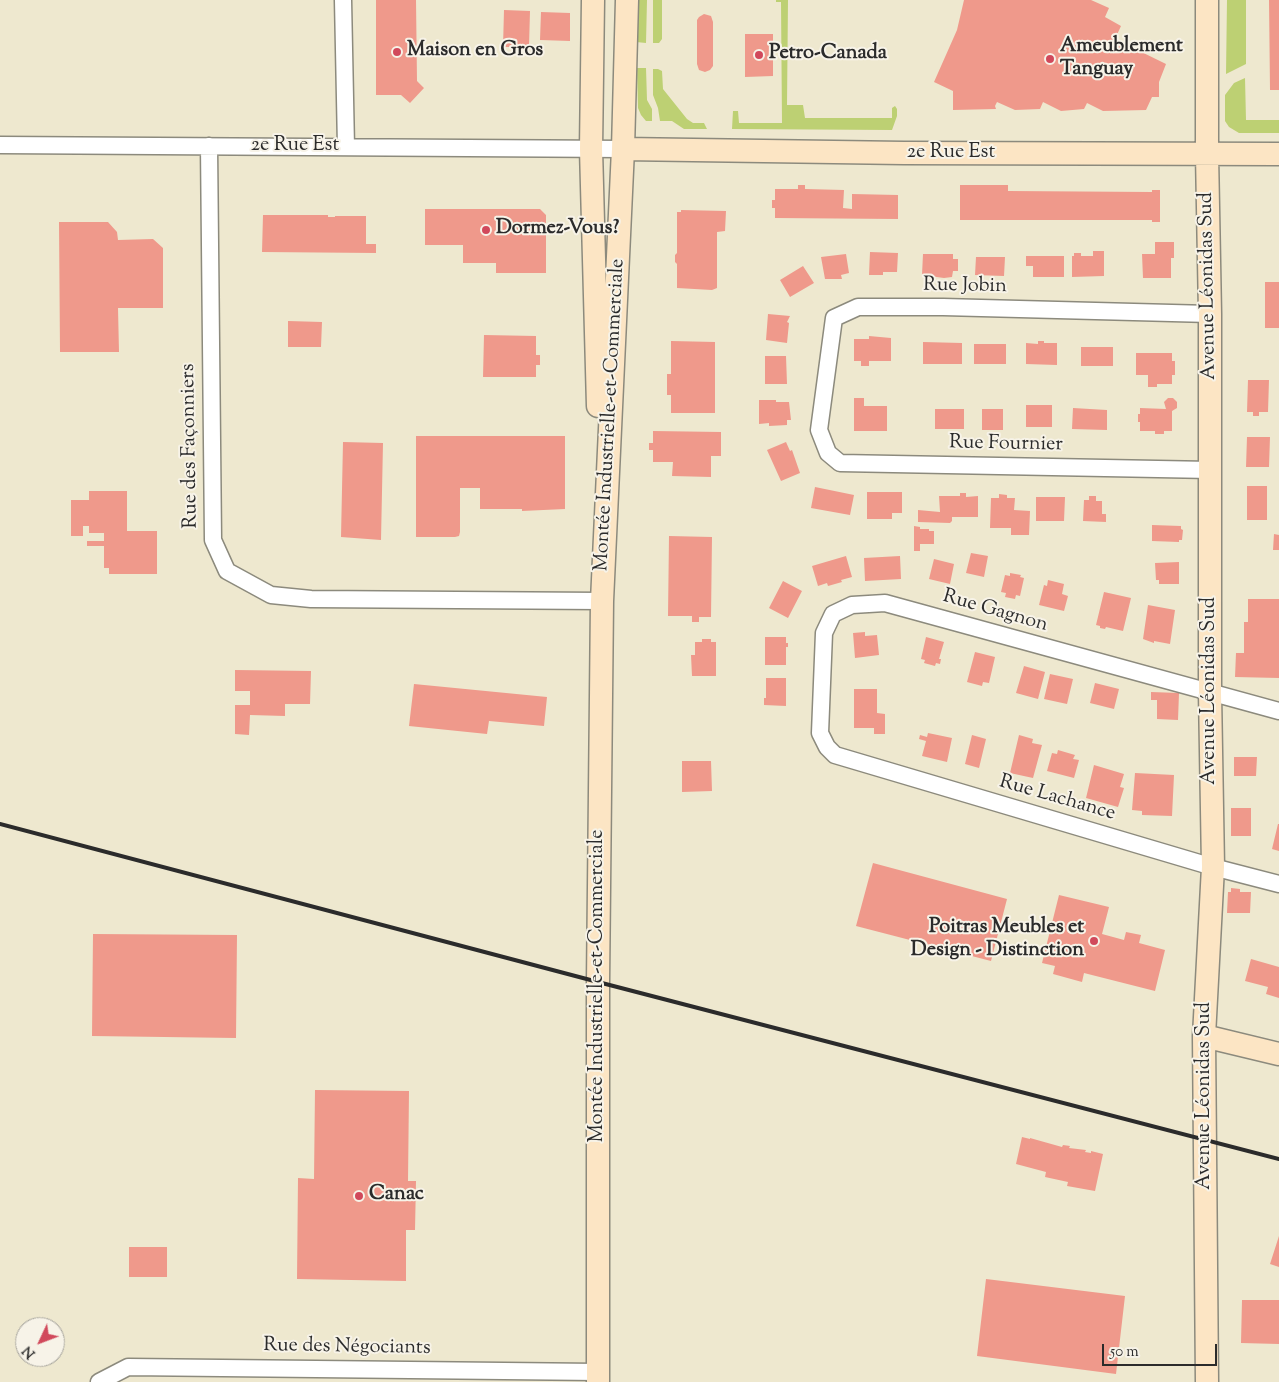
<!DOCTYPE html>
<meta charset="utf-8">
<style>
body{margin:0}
#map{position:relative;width:1279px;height:1382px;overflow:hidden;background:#eee8cf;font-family:"Sorts Mill Goudy",serif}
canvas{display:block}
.north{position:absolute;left:15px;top:1317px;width:50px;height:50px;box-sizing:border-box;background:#f7f3e8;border:1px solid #a5a39c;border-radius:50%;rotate:227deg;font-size:14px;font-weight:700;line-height:20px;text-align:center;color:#2b2b2b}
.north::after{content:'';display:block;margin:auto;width:18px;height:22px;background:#d1495b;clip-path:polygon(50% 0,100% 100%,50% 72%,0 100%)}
.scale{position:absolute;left:1102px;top:1344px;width:115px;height:22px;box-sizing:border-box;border:2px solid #2b2b2b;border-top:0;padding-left:6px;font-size:15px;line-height:18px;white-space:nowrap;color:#2b2b2b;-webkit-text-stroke:4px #f7f3e8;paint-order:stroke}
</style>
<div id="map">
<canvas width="1279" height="1382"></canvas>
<div class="north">N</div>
<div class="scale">50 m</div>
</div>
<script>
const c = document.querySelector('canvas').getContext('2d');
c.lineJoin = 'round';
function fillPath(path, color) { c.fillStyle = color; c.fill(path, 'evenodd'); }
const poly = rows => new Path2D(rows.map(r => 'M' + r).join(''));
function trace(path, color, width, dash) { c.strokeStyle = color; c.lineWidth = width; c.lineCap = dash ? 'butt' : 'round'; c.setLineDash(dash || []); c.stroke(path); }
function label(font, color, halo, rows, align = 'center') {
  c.font = font + ' "Sorts Mill Goudy",serif'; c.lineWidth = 4; c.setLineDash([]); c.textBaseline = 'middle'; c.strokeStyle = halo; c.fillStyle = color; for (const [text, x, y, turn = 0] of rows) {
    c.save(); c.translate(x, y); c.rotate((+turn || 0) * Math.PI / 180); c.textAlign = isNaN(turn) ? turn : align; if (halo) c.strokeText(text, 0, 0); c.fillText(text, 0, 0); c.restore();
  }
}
const green = poly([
 [636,0,647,0,646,43,636,42],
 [653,0,662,0,662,39,659,43,653,43],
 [776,0,788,0,787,105,803,105,805,118,892,118,892,108,895,106,897,109,897,116,892,130,732,129,733,111,738,111,739,123,782,123,781,2,776,2],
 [1227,0,1246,0,1246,64,1226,74],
 [637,68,646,68,647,100,652,109,652,121,646,121,641,115,638,108],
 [653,69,658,69,662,71,663,89,687,119,693,123,704,123,707,129,684,129,672,121,660,121,658,108,653,95],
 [1245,78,1246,120,1279,120,1279,133,1239,133,1229,127,1225,121,1225,95,1234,83]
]);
const building = poly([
 [376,0,416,0,417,81,424,88,410,103,401,95,376,95],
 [964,0,1091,0,1109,8,1105,17,1121,26,1115,39,1166,64,1159,82,1159,97,1152,97,1146,110,1103,111,1087,103,1084,109,1061,111,1043,102,1040,109,1015,110,997,102,995,106,996,109,953,110,953,91,934,82,957,30],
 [1269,0,1279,0,1279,90,1270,90],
 [504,10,530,11,529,47,503,47],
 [541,12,570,13,570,41,540,40],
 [704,14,711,16,713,22,713,66,710,70,705,72,699,70,697,64,697,20,699,17],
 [745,34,773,34,773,76,745,77],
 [798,185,805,185,805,189,844,190,843,208,852,209,852,194,898,195,898,219,775,218,775,208,772,208,772,200,775,200,775,189,798,189],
 [960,185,1008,185,1008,191,1152,192,1152,190,1160,190,1160,222,1152,222,1152,220,960,220],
 [425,209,540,209,546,215,546,273,496,273,496,263,463,263,463,245,425,245],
 [681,210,726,211,725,231,717,232,717,288,712,290,677,288,677,264,675,262,675,255,677,253,677,212,681,212],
 [263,215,328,215,328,217,335,217,335,216,366,216,366,244,376,244,376,253,262,252],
 [59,222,108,222,117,232,118,240,153,239,163,248,163,308,118,308,119,352,60,352],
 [1155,242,1174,242,1174,258,1171,258,1171,278,1143,278,1142,254,1155,254],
 [1093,251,1104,251,1104,276,1072,277,1072,256,1074,256,1074,253,1081,253,1081,256,1093,256],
 [870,252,898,253,897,272,883,272,883,275,869,275],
 [846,254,849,273,841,275,842,279,825,279,821,257],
 [923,254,953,254,953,259,958,259,958,271,953,271,952,277,944,278,922,275],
 [1026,256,1064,256,1064,277,1033,277,1033,266,1026,266],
 [976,257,1005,257,1004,276,975,275],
 [803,266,814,283,790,297,780,280],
 [1265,282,1279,282,1279,328,1265,328],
 [768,314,790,316,787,322,789,323,787,343,766,340],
 [288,321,322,322,321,347,288,347],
 [484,335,536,336,536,355,540,355,540,365,536,365,536,377,483,377],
 [869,336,891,338,891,361,869,361,869,366,861,366,861,361,854,361,854,339,869,339],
 [671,341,715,342,715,413,671,413,671,395,667,395,667,374,671,374],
 [1038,341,1044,341,1044,343,1057,343,1057,365,1026,364,1026,343,1038,344],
 [923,342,962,343,962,364,923,364],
 [974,344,1006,344,1006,364,974,364],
 [1081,347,1113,347,1113,366,1081,366],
 [1136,353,1172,353,1172,361,1175,361,1175,375,1172,375,1172,384,1157,384,1157,387,1148,387,1148,375,1136,375],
 [765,356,786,356,787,384,765,384],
 [1248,380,1269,380,1268,412,1259,412,1259,416,1253,416,1253,412,1247,412],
 [854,398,864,398,864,406,887,406,887,431,854,431],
 [1168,398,1173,398,1177,402,1177,408,1172,411,1172,431,1164,431,1164,434,1155,434,1155,431,1140,431,1140,422,1138,422,1138,414,1140,414,1140,408,1166,409,1164,402],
 [759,400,776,400,776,402,789,402,791,420,787,420,787,425,769,426,769,423,759,424],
 [1026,405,1052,405,1052,427,1026,427],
 [1073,408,1107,410,1107,430,1072,429],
 [935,409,964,409,964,429,935,429],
 [982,409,1003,409,1003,430,982,430],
 [653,431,721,432,721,456,711,456,711,477,672,476,673,462,653,462,653,450,649,450,649,443,653,443],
 [416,436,565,436,565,509,522,511,522,509,480,509,480,488,460,488,460,532,459,536,455,537,416,537],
 [1247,437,1270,437,1269,467,1246,467],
 [343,442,383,443,381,540,341,537],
 [786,442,790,451,792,450,800,473,781,481,767,450],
 [1247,486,1267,486,1267,520,1247,520],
 [815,487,854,495,850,515,811,508],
 [89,491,127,491,127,531,157,531,157,574,109,574,109,568,104,568,104,546,87,546,87,541,104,541,104,533,89,533,89,526,83,526,83,536,71,536,71,500,89,500],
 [867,492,902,492,902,513,892,513,892,519,867,519],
 [960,493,966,493,966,497,978,496,978,517,952,517,952,521,950,523,918,522,918,510,940,512,939,496,960,496],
 [999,494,1007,495,1007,498,1015,498,1014,510,1030,511,1029,535,1011,535,1011,528,990,528,991,498,999,498],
 [1089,496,1096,496,1096,501,1102,501,1102,514,1106,514,1106,522,1083,521,1084,500,1089,500],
 [1036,497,1065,497,1064,521,1036,521],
 [1152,525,1181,526,1181,529,1183,530,1182,540,1179,540,1179,542,1152,541],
 [914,526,920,527,920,529,929,529,929,531,934,531,934,544,920,544,920,551,914,551],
 [1274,534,1279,535,1279,550,1273,550],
 [669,536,712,537,711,617,699,617,699,622,692,622,692,616,668,616],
 [971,553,988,556,984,577,966,573],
 [846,556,852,577,841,580,842,582,828,586,827,583,818,586,812,566],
 [900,556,901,579,865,581,864,558],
 [934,559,954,564,950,584,929,579],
 [1179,562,1179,584,1159,584,1159,580,1156,580,1155,563],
 [1010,573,1021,575,1020,577,1024,578,1020,596,1016,595,1015,599,1005,597,1006,593,1001,592,1005,575,1010,576],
 [1048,580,1064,584,1062,594,1068,596,1064,611,1039,605,1044,585,1047,586],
 [783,581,802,591,788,618,769,608],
 [1104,592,1131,598,1123,631,1106,627,1105,629,1100,628,1100,626,1096,625],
 [1248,599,1279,599,1279,678,1235,677,1236,653,1244,653,1244,622,1248,622],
 [1148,605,1175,610,1170,644,1154,641,1154,643,1143,639],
 [865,632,865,636,877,635,879,655,855,658,853,633],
 [765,637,786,637,786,643,788,643,788,647,786,647,786,665,765,665],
 [926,637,944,642,939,659,941,659,940,664,936,663,935,666,924,663,925,660,921,659],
 [702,639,711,639,711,642,716,642,716,676,692,676,691,655,695,655,695,642,702,642],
 [975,652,995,657,989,683,983,682,982,686,967,682],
 [1024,666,1045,672,1038,699,1016,693],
 [235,670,311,671,310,704,285,704,285,716,250,715,249,735,235,734,235,705,250,705,250,691,235,691],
 [1050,674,1073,679,1067,704,1044,699],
 [766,678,786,678,786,706,764,705,764,698,766,698],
 [1095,683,1119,689,1114,709,1090,703],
 [414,684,547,697,544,726,489,721,487,734,409,726],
 [854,689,877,689,877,713,885,714,885,734,874,734,874,728,854,728],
 [1151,692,1179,693,1178,720,1157,719,1157,700,1151,700],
 [928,733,952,738,947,762,922,756,926,741,919,739,920,735,927,737],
 [972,735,986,739,979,768,965,764],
 [1019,735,1033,739,1032,743,1042,745,1033,778,1010,773],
 [1058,750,1075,755,1073,759,1079,760,1074,778,1047,771,1052,753,1057,754],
 [1234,757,1257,757,1256,776,1234,776],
 [682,761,711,761,712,791,682,792],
 [1094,765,1124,774,1120,787,1124,788,1118,807,1086,798],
 [1135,773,1174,775,1172,816,1142,815,1142,811,1132,810],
 [1231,808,1251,808,1251,836,1231,836],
 [1278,824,1279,824,1279,851,1272,849],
 [873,863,1007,899,991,961,856,926],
 [1231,888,1240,889,1240,892,1251,892,1250,913,1227,913,1228,892,1231,892],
 [1059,895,1109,907,1102,934,1124,940,1126,932,1141,935,1139,943,1165,950,1155,991,1084,973,1082,982,1053,974,1055,966,1042,963],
 [93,934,237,935,236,1038,92,1036],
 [1251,959,1279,967,1279,998,1266,994,1268,987,1245,981],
 [315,1090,409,1091,408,1181,416,1181,415,1230,406,1230,406,1281,297,1279,298,1178,314,1179],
 [1022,1137,1030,1139,1030,1138,1062,1147,1063,1145,1070,1146,1069,1148,1086,1150,1085,1152,1091,1153,1091,1151,1103,1154,1095,1191,1067,1186,1068,1182,1045,1177,1046,1172,1016,1164],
 [1279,1236,1279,1267,1270,1264],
 [129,1247,167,1247,167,1277,129,1277],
 [986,1279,1125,1296,1116,1374,977,1356],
 [1242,1300,1279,1300,1279,1344,1241,1343]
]);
const street = poly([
 [343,0,346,147],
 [0,145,623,149],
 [209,146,213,540,227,571,271,595,311,599,602,601],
 [1210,314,943,307,858,307,834,318,819,430,828,453,840,463,1211,470],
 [1279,711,885,603,852,605,833,614,824,633,820,733,827,747,835,755,1213,867,1279,884],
 [99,1382,128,1367,598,1372]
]);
const secondary = poly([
 [593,0,591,149,598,406],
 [623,149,904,153,1279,154],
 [1204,1036,1279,1054],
 [598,1382,598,982,602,601,623,149,627,0],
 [1207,1382,1204,1036,1213,867,1210,693,1210,314,1207,154,1207,0]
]);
const rail = poly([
 [0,824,598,982,1279,1159]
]);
const markers = [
 [397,52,5,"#d1495b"],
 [759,55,5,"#d1495b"],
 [1050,59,5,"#d1495b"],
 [486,230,5,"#d1495b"],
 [1094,941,5,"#d1495b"],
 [359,1196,5,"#d1495b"]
];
const poiNames = [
 ["Ameublement",1060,48],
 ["Tanguay",1060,71],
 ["Maison en Gros",407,52],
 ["Petro-Canada",769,55],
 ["Dormez-Vous?",496,230],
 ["Poitras Meubles et",1084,929,"right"],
 ["Design - Distinction",1084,952,"right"],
 ["Canac",369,1196]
];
const streetNames = [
 ["2e Rue Est",295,147],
 ["2e Rue Est",951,154],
 ["Avenue Léonidas Sud",1209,286,-91],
 ["Rue Jobin",965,287,1],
 ["Montée Industrielle-et-Commerciale",611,415,-87],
 ["Rue Fournier",1006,445,1],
 ["Rue des Façonniers",191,446,-91],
 ["Rue Gagnon",995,612,16],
 ["Avenue Léonidas Sud",1211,691,-90],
 ["Rue Lachance",1057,799,16],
 ["Montée Industrielle-et-Commerciale",599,986,-90],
 ["Avenue Léonidas Sud",1206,1096,-90],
 ["Rue des Négociants",347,1348,1]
];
fillPath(green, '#bdd073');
fillPath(building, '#ef998b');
trace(street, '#8c8a7d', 19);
trace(secondary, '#8c8a7d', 25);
trace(street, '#fff', 16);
trace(secondary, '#fce5c4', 22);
trace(rail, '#2b2b2b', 4);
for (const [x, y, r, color] of markers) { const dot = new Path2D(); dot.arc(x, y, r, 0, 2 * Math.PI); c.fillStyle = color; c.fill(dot); trace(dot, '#f7f3e8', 2); }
label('bold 20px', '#2b2b2b', '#f7f3e8', poiNames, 'left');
label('20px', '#2b2b2b', '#f7f3e8', streetNames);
</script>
